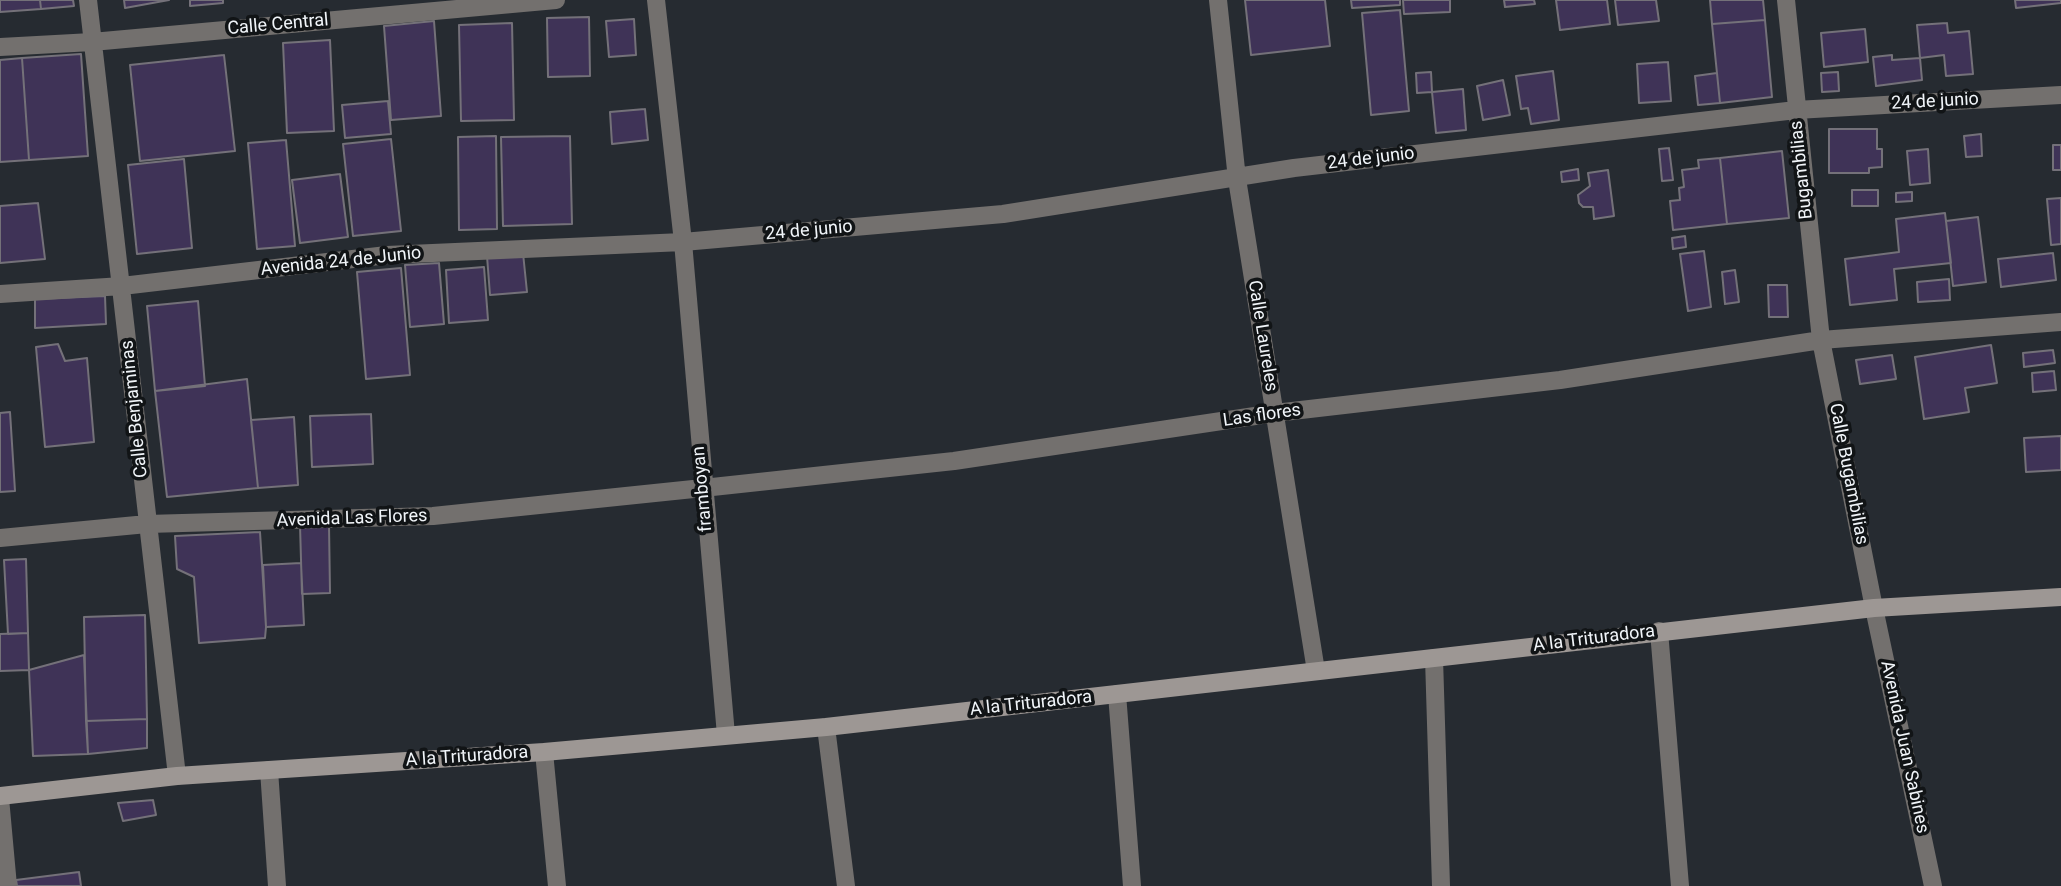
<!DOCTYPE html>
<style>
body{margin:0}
canvas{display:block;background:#262b31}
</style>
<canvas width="2061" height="886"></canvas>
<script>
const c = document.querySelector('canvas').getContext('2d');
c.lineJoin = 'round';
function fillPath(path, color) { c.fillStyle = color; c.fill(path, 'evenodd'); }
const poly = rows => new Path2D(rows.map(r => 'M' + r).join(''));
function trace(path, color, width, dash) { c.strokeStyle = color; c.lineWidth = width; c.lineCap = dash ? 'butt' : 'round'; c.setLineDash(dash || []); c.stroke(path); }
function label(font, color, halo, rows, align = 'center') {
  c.font = font + ' Roboto,sans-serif'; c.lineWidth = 7; c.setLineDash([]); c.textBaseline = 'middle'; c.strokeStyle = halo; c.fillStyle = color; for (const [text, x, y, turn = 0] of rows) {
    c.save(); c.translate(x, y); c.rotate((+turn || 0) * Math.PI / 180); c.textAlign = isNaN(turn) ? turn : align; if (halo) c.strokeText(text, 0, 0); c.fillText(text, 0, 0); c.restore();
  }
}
const building = poly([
 [0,0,40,0,41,9,0,12,0,0],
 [40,0,73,0,74,6,41,9,40,0],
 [124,0,169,0,125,8,124,0],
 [190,0,223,0,223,3,190,6,190,0],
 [1245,0,1325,0,1330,46,1251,55,1245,0],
 [1351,0,1400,0,1400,5,1352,8,1351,0],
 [1403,0,1450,0,1450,12,1404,14,1403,0],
 [1504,0,1534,0,1535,4,1505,7,1504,0],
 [1556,0,1607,0,1610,24,1560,30,1556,0],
 [1615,0,1656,0,1659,21,1618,25,1615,0],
 [1710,0,1763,0,1765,20,1712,24,1710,0],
 [2015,0,2061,0,2061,3,2016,8,2015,0],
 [1400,10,1409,111,1371,115,1362,13,1400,10],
 [589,17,590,76,548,77,547,18,589,17],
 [634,19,636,55,609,57,606,21,634,19],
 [1765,20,1772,97,1720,103,1712,24,1765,20],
 [434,21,441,116,391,120,384,26,434,21],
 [512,23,514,120,461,121,459,25,512,23],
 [1947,23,1948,33,1969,31,1973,74,1946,76,1944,55,1920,58,1917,25,1947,23],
 [1865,29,1868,62,1824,67,1821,33,1865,29],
 [330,40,334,131,287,133,283,43,330,40],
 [81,54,88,156,29,160,22,58,81,54],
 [224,55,235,151,140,161,130,65,224,55],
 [1892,55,1892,60,1920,58,1922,80,1876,86,1873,57,1892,55],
 [22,58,29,160,0,162,0,60,22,58],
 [1668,62,1671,101,1639,103,1637,64,1668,62],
 [1553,71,1559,120,1531,124,1528,108,1521,109,1516,76,1553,71],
 [1431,72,1432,92,1417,93,1416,73,1431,72],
 [1838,72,1839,91,1822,92,1821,73,1838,72],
 [1717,73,1720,103,1698,105,1695,76,1717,73],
 [1503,80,1510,115,1483,120,1477,86,1503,80],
 [1463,89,1466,130,1436,133,1432,92,1463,89],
 [388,101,391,134,345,138,342,105,388,101],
 [645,109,648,140,612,144,610,112,645,109],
 [1829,129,1877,129,1877,149,1882,149,1882,167,1869,168,1869,173,1829,173,1829,129],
 [1981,134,1982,156,1966,157,1964,136,1981,134],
 [496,136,497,229,459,230,458,137,496,136],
 [570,136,572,224,503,226,501,137,570,136],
 [391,139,401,231,353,236,343,144,391,139],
 [286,140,295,246,257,249,248,143,286,140],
 [2053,145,2061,145,2061,170,2053,170,2053,145],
 [1669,148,1673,180,1662,181,1659,149,1669,148],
 [1928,149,1930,183,1910,185,1907,151,1928,149],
 [1782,151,1789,218,1727,224,1720,158,1782,151],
 [1720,158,1727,224,1673,230,1670,201,1680,200,1679,188,1684,187,1682,170,1699,168,1698,160,1720,158],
 [184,159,192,248,137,254,128,165,184,159],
 [1578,169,1579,180,1562,182,1561,172,1578,169],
 [1608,170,1614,216,1594,219,1593,207,1583,207,1579,203,1578,195,1590,186,1588,173,1608,170],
 [340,174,348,237,300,243,292,180,340,174],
 [1852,190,1878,190,1878,206,1852,206,1852,190],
 [1912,192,1912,201,1896,202,1896,193,1912,192],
 [2061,198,2061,244,2051,245,2047,199,2061,198],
 [38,203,45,259,0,263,0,206,38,203],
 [1945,213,1951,263,1894,269,1897,300,1850,305,1845,259,1899,252,1896,219,1945,213],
 [1978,217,1986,282,1953,286,1946,221,1978,217],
 [1685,236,1686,247,1673,249,1672,238,1685,236],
 [1704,251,1711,307,1688,311,1680,254,1704,251],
 [523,253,527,292,490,295,487,256,523,253],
 [2053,253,2056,280,2001,287,1998,259,2053,253],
 [439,263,444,324,410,327,405,265,439,263],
 [484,267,488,320,449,323,446,270,484,267],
 [401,268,410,375,366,379,357,272,401,268],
 [1735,270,1739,302,1725,304,1722,272,1735,270],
 [1949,279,1950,300,1918,302,1917,282,1949,279],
 [1768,285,1787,285,1788,317,1769,317,1768,285],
 [105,296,106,324,35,328,35,299,105,296],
 [198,301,205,386,155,391,147,306,198,301],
 [58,344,65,361,87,358,94,442,45,447,36,347,58,344],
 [1991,345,1997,383,1965,388,1969,412,1924,419,1915,357,1991,345],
 [2053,350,2055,363,2024,367,2023,353,2053,350],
 [1892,355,1896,379,1860,384,1856,360,1892,355],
 [2054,371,2056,390,2033,392,2032,373,2054,371],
 [247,379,258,488,167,497,155,391,247,379],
 [10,412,15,491,0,492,0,413,10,412],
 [371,414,373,464,312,467,310,416,371,414],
 [294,417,298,485,258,488,251,420,294,417],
 [2061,436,2061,470,2026,472,2024,438,2061,436],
 [300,525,329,525,330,593,302,594,300,525],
 [260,532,266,627,265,638,199,643,194,577,177,569,175,536,260,532],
 [26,559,28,633,8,634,4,560,26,559],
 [301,563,304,625,266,627,263,565,301,563],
 [145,615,147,719,86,721,84,617,145,615],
 [28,633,29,670,0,671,0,634,28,633],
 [84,655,88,754,33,756,29,670,84,655],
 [147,719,147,748,88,754,86,721,147,719],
 [153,800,156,815,123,821,118,803,153,800],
 [79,872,81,886,17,886,16,880,79,872]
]);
const street = poly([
 [88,0,177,776],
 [656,0,683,242,726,735],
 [1218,0,1237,179,1316,671],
 [1786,0,1821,340,1874,608,1933,886],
 [0,47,92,42,556,0],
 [0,294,122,286,387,255,683,242,1003,214,1294,168,1796,110,2061,95],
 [0,538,147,524,433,516,703,488,954,461,1275,413,1560,380,1821,340,2061,322],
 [1659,631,1680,886],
 [1434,658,1441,886],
 [1117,694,1132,886],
 [826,727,846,886],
 [544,752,557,886],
 [269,770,277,886],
 [0,798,8,886]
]);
const secondary = poly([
 [0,796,177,776,544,752,826,727,1874,608,2061,597]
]);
const streetNames = [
 ["Calle Central",278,25,-5],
 ["24 de junio",1935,102,-3],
 ["24 de junio",1371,159,-7],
 ["Bugambilias",1802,170,-96],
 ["24 de junio",809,231,-5],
 ["Avenida 24 de Junio",341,262,-6],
 ["Calle Laureles",1262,336,81],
 ["Calle Benjaminas",135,409,-96],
 ["Las flores",1262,416,-8],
 ["Calle Bugambilias",1848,474,79],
 ["framboyan",703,489,-95],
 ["Avenida Las Flores",352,519,-2],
 ["A la Trituradora",1594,639,-7],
 ["A la Trituradora",1031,704,-6],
 ["Avenida Juan Sabines",1904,747,78],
 ["A la Trituradora",467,757,-4]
];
fillPath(building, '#3f3357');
trace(building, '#747179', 2);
trace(street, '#73706e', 18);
trace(secondary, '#9d9794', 18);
label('18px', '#f1f5f9', '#111416', streetNames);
</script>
